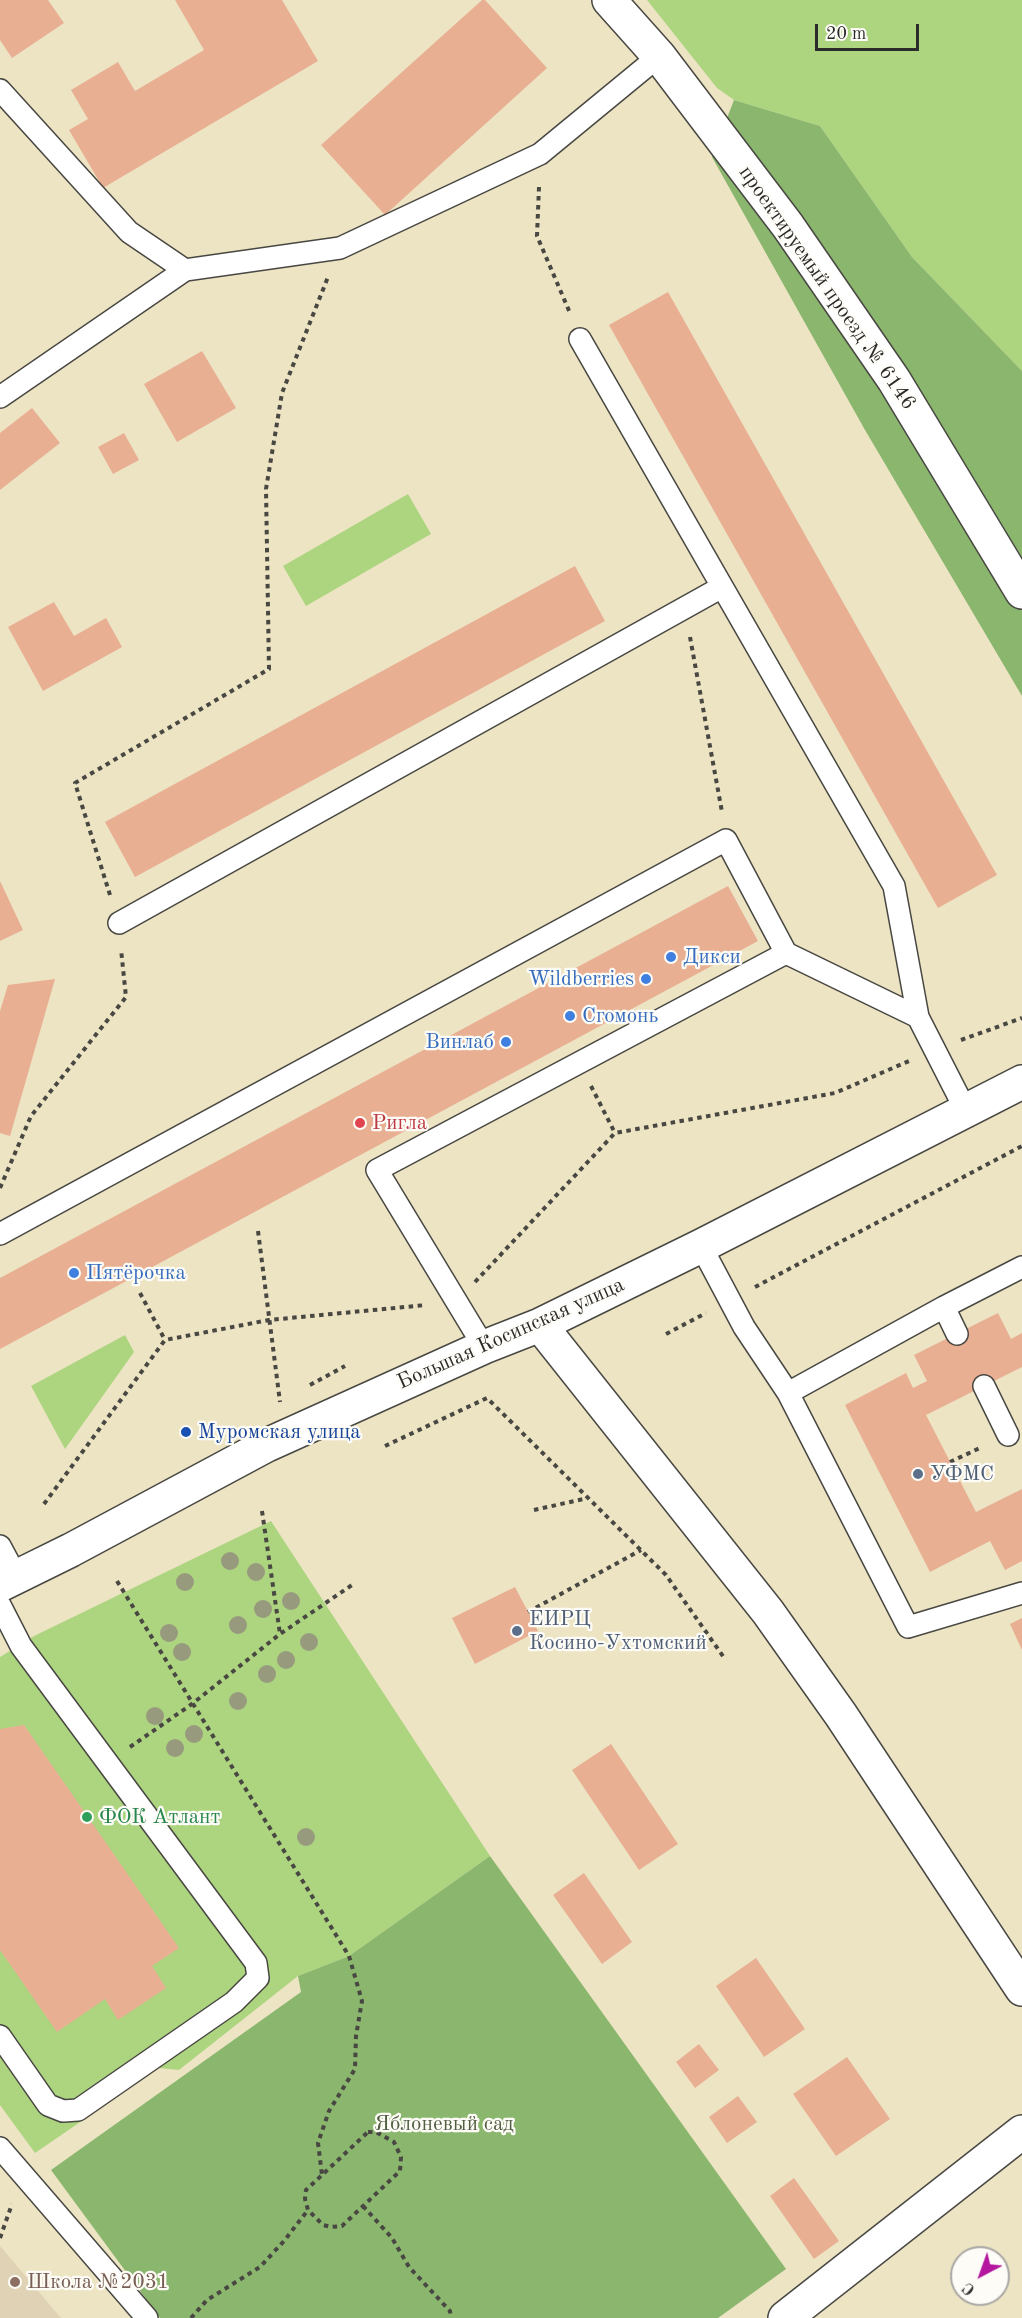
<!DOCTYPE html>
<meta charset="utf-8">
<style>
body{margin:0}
#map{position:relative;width:1022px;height:2318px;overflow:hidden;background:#ede4c4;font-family:"Old Standard TT",serif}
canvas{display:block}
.north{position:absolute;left:950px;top:2246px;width:60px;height:60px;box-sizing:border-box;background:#fdfcf7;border:2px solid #a9a8a5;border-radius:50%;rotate:221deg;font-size:16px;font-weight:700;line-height:24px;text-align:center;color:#2b2b2b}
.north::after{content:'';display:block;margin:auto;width:21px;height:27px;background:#b5179e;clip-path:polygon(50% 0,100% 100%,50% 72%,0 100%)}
.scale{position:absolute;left:815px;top:24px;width:104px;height:27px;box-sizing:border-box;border:3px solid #2b2b2b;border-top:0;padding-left:8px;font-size:18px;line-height:21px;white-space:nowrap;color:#2b2b2b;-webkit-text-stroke:4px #fdfcf7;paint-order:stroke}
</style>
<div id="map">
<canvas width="1022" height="2318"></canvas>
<div class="north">С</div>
<div class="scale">20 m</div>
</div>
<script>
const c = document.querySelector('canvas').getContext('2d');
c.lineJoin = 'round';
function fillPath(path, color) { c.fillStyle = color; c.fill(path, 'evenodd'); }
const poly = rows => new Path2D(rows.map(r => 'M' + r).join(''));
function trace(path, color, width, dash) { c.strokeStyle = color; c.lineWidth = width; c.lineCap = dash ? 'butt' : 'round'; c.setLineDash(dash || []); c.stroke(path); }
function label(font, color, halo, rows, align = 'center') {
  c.font = font + ' "Old Standard TT",serif'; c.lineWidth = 4.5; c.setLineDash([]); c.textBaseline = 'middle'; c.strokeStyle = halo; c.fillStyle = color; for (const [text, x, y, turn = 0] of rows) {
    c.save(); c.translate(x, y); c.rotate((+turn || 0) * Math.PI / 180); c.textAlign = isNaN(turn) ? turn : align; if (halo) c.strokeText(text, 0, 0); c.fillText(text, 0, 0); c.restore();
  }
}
const built = poly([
 [0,2246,61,2318,0,2318]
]);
const green = poly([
 [647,0,1022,0,1022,371,912,257,820,126,734,100,717,88],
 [408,494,431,534,306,606,283,566],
 [125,1335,134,1352,65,1449,31,1386],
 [271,1521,490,1856,349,1956,298,1976,179,2070,159,2068,35,2153,0,2105,0,1657,34,1636]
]);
const forest = poly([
 [734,100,820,126,912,257,1022,371,1022,696,865,430,712,157],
 [490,1856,786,2269,718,2318,160,2318,51,2170,301,1992,298,1976,349,1956]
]);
const building = poly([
 [0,0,48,0,64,23,12,58,0,40],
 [175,0,282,0,318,61,103,188,69,130,88,119,71,90,118,62,135,91,204,50],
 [482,0,485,0,547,68,385,215,321,145],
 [668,292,997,875,938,908,609,325],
 [202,351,236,408,177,442,144,384],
 [32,408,60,443,0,490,0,433],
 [124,433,139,460,113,474,98,447],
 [575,566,605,621,135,877,105,822],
 [54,602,74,636,106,618,122,647,43,691,8,627],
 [0,881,23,930,0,941],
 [728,886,758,941,0,1349,0,1278],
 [55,979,10,1136,0,1133,0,1011,8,985],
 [998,1313,1011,1339,1022,1333,1022,1367,926,1415,976,1512,1022,1489,1022,1561,1005,1570,990,1541,930,1572,845,1405,906,1373,913,1388,927,1381,914,1355],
 [515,1587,538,1631,475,1664,452,1618],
 [1022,1618,1022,1650,1010,1624],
 [24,1725,179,1948,152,1966,166,1988,118,2020,105,1999,57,2032,0,1950,0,1729],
 [611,1744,678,1844,639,1870,572,1770],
 [584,1873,632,1942,602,1964,553,1895],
 [756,1958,805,2029,764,2057,716,1986],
 [699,2044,719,2070,695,2088,676,2062],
 [847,2057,890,2119,836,2156,793,2094],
 [738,2096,757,2122,727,2143,709,2117],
 [794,2178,839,2241,814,2259,770,2196]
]);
const path = poly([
 [539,187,537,236,570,313],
 [690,637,722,812],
 [110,895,75,783,269,669,266,489,282,393,328,277],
 [961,1040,1022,1018],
 [591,1086,615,1133],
 [0,1188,31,1116,126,997,121,949],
 [258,1231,280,1402],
 [475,1282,615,1133,835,1093,909,1061],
 [755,1287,1022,1146],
 [140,1293,165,1340],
 [666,1334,706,1313],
 [310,1385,345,1366],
 [385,1446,487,1398,666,1575,725,1659],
 [950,1462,982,1447],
 [44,1504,165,1340,269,1320,426,1305],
 [534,1510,588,1498],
 [262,1511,280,1634],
 [117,1581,349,1956,362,2001,356,2036,355,2069,329,2111,318,2143,322,2175],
 [528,1612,641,1550],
 [130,1747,192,1704,280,1634,352,1585],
 [368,2132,376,2132,394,2142,401,2157,400,2171,342,2226,331,2227,323,2225,308,2210,305,2199,306,2190,368,2132],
 [363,2206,392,2238,409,2267,450,2311,451,2318],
 [0,2238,12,2204],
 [191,2318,207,2300,260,2267,284,2241,308,2210]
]);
const lane = poly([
 [0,90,129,232,185,270,340,248,540,154,659,56],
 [580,339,894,886,918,1017],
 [0,397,185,270],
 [119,923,722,587],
 [0,1234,726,840,786,953,918,1017,966,1111],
 [701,1246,744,1327,788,1393,908,1627,1022,1593],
 [944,1307,957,1334],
 [484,1347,377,1170,786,953],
 [984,1386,1008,1435],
 [788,1393,944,1307,1022,1267],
 [0,1546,16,1576],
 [0,1605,21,1646,256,1963,258,1978,234,2002,78,2110,63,2111,48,2105,0,2036],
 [0,2148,147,2318]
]);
const street = poly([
 [609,0,659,56,788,226,894,380,1022,592],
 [785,2318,1022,2132]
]);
const secondary = poly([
 [540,1325,768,1612,841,1715,1022,1989],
 [0,1585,71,1550,267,1445,484,1347,540,1325,701,1246,1022,1082]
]);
const trees = [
 [230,1561],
 [256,1572],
 [185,1582],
 [291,1601],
 [263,1609],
 [238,1625],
 [169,1633],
 [309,1642],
 [182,1652],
 [286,1660],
 [267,1674],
 [238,1701],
 [155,1716],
 [194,1734],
 [175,1748],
 [306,1837]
];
const markers = [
 [671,957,6,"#3f7fe0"],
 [646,979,6,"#3f7fe0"],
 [570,1016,6,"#3f7fe0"],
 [506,1042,6,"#3f7fe0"],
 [360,1123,6,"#e0444e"],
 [74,1273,6,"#3f7fe0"],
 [186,1432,6,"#1a4fb4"],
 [918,1474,6,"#5c6f8a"],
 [517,1631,6,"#5c6f8a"],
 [87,1817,6,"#2e9e5b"],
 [15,2282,6,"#8d6e63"]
];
const streetNames = [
 ["проектируемый проезд № 6146",827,288,55],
 ["Большая Косинская улица",511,1334,-24]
];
const shopNames = [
 ["Дикси",683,957],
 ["Wildberries",634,979,"right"],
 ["Сгомонь",582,1016],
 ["Винлаб",494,1042,"right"],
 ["Пятёрочка",86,1273]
];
const healthNames = [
 ["Ригла",372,1123]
];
const transitNames = [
 ["Муромская улица",198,1432]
];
const serviceNames = [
 ["УФМС",930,1474],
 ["ЕИРЦ",529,1619],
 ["Косино-Ухтомский",529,1643]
];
const leisureNames = [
 ["ФОК Атлант",99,1817]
];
const parkNames = [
 ["Яблоневый сад",444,2124]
];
const educationNames = [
 ["Школа №2031",27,2282]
];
fillPath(built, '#e0d2b4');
fillPath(green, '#add580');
fillPath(forest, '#8ab66e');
fillPath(building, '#e8af93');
trace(lane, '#484742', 24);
trace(street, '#484742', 36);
trace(secondary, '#484742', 36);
trace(path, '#484742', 4, [4.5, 4.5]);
trace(lane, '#fff', 21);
trace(street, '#fff', 33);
trace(secondary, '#fff', 33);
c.fillStyle = '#989a7e';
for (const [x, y] of trees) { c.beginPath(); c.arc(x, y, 9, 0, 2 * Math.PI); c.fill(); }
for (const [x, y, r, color] of markers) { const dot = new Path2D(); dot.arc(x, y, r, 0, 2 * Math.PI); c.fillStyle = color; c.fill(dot); trace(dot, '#fdfcf7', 2); }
label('21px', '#2b2b2b', '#fdfcf7', streetNames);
label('21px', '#366cbe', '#fdfcf7', shopNames, 'left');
label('21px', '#be3a42', '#fdfcf7', healthNames, 'left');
label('21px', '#164399', '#fdfcf7', transitNames, 'left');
label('21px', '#4e5e75', '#fdfcf7', serviceNames, 'left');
label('21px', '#27864d', '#fdfcf7', leisureNames, 'left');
label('21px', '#525e44', '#fdfcf7', parkNames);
label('21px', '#785e54', '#fdfcf7', educationNames, 'left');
</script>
